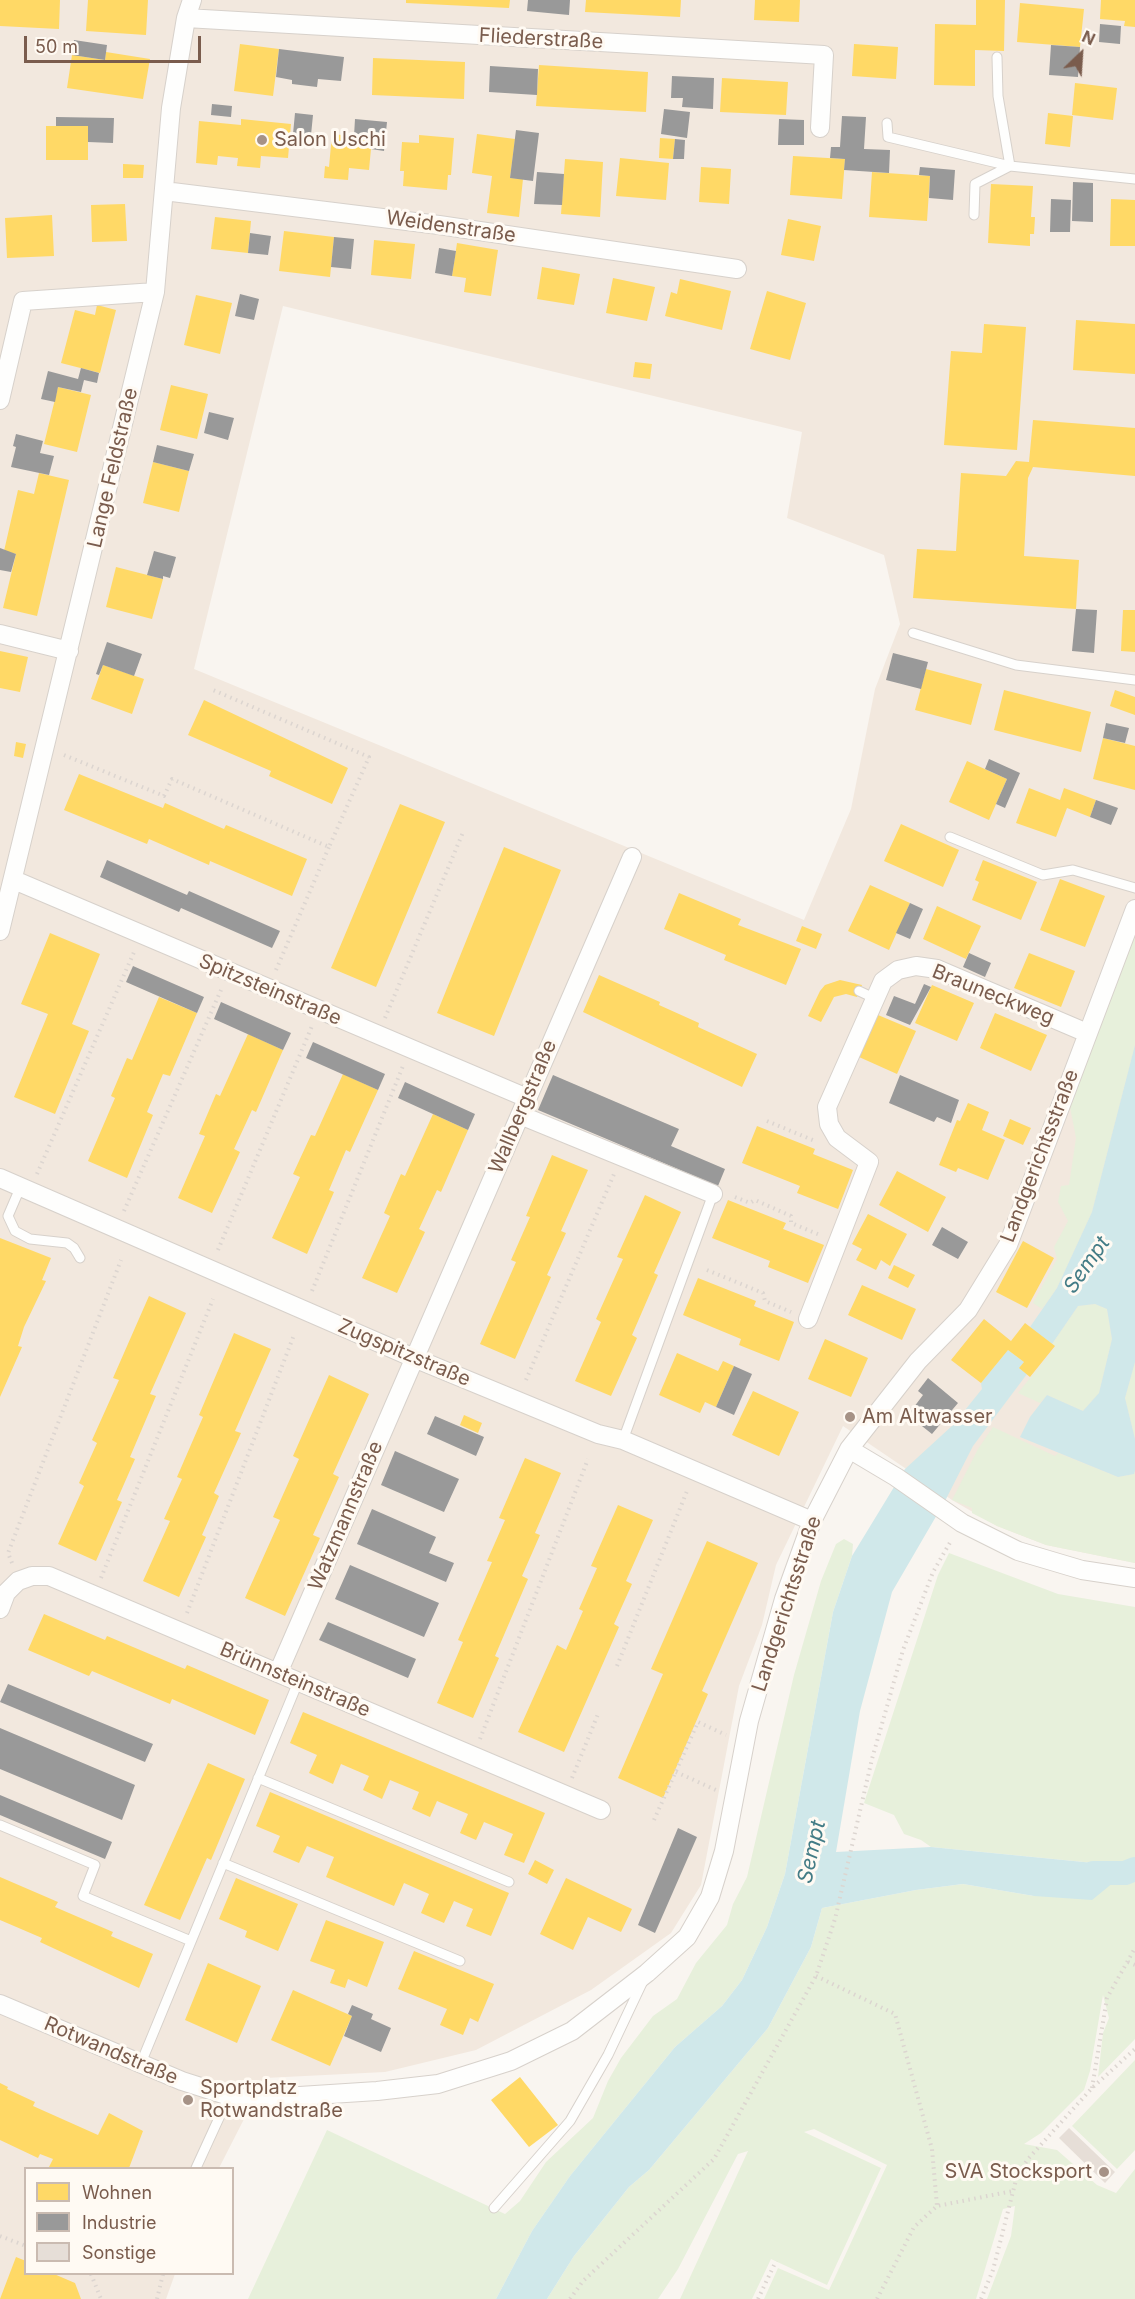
<!DOCTYPE html>
<meta charset="utf-8">
<style>
body{margin:0}
#map{position:relative;width:1135px;height:2299px;overflow:hidden;background:#f9f5f0;font-family:Inter,sans-serif}
canvas{display:block}
.legend{position:absolute;left:24px;top:2167px;width:210px;height:108px;box-sizing:border-box;background:#fffaf3;border:2px solid #cabbb1;margin:0;padding:8px 10px;list-style:none;font-size:18px;color:#7a5c4d}
.legend li{display:flex;align-items:center;gap:12px;height:30px}
.legend b{width:30px;border:2px solid #cabbb1}
.north{position:absolute;left:1051px;top:24px;width:60px;height:60px;-webkit-text-stroke:4px #fffaf3;paint-order:stroke;rotate:25deg;font-size:16px;font-weight:700;line-height:24px;text-align:center;color:#7a5c4d}
.north::after{content:'';display:block;margin:auto;width:21px;height:27px;background:#7a5c4d;clip-path:polygon(50% 0,100% 100%,50% 72%,0 100%)}
.scale{position:absolute;left:24px;top:36px;width:177px;height:27px;box-sizing:border-box;border:3px solid #7a5c4d;border-top:0;padding-left:8px;font-size:18px;line-height:21px;white-space:nowrap;color:#7a5c4d;-webkit-text-stroke:4px #fffaf3;paint-order:stroke}
</style>
<div id="map">
<canvas width="1135" height="2299"></canvas>
<ul class="legend">
<li><b style="height:16px;background:#ffd966"></b>Wohnen</li>
<li><b style="height:16px;background:#999"></b>Industrie</li>
<li><b style="height:16px;background:#e6ded7"></b>Sonstige</li>
</ul>
<div class="north">N</div>
<div class="scale">50 m</div>
</div>
<script>
const c = document.querySelector('canvas').getContext('2d');
c.lineJoin = 'round';
function fillPath(path, color) { c.fillStyle = color; c.fill(path, 'evenodd'); }
const poly = rows => new Path2D(rows.map(r => 'M' + r).join(''));
function trace(path, color, width, dash) { c.strokeStyle = color; c.lineWidth = width; c.lineCap = dash ? 'butt' : 'round'; c.setLineDash(dash || []); c.stroke(path); }
function label(font, color, halo, rows, align = 'center') {
  c.font = font + ' Inter,sans-serif'; c.lineWidth = 6; c.setLineDash([]); c.textBaseline = 'middle'; c.strokeStyle = halo; c.fillStyle = color; for (const [text, x, y, turn = 0] of rows) {
    c.save(); c.translate(x, y); c.rotate((+turn || 0) * Math.PI / 180); c.textAlign = isNaN(turn) ? turn : align; if (halo) c.strokeText(text, 0, 0); c.fillText(text, 0, 0); c.restore();
  }
}
const residential = poly([
 [0,0,1135,0,1135,1563,1046,1545,997,1526,952,1500,843,1426,776,1565,762,1625,739,1686,701,1885,671,1933,591,1990,476,2050,385,2072,265,2078,219,2168,26,2168,26,2274,175,2274,166,2299,0,2299],
 [283,306,802,432,787,518,884,555,900,624,875,689,851,809,804,920,194,669]
]);
const green = poly([
 [1135,930,1135,1045,1092,1212,1057,1288,1042,1309,1033,1303,1057,1259,1054,1247,1068,1221,1058,1202,1061,1186,1069,1185,1076,1138,1069,1102],
 [1095,1304,1107,1309,1112,1339,1099,1393,1083,1411,1047,1395,1040,1403,1018,1393,1055,1347,1052,1344,1078,1306],
 [1135,1362,1135,1439,1125,1398],
 [993,1427,1055,1456,1058,1453,1118,1477,1134,1474,1135,1471,1135,1563,1046,1545,997,1526,972,1513,972,1508,952,1500,978,1449],
 [844,1539,853,1544,852,1556,833,1612,785,1874,767,1927,742,1980,722,2006,675,2047,570,2176,532,2231,496,2299,248,2299,327,2130,505,2214,520,2201,546,2162,593,2118,608,2081,621,2058,653,2016,677,1999,696,1963,727,1925,733,1904,747,1877,794,1675,821,1581,836,1544],
 [949,1553,1058,1594,1135,1607,1135,2039,1098,2077,1103,2033,1109,2018,1103,1995,1090,2071,1084,2090,1041,2133,1024,2144,1057,2150,1097,2185,1116,2193,1135,2169,1135,2299,987,2299,1011,2236,1015,2206,1003,2209,976,2299,764,2299,778,2268,829,2290,887,2165,814,2129,804,2132,881,2168,827,2285,771,2259,752,2299,680,2299,748,2151,738,2154,678,2269,658,2299,547,2299,574,2256,629,2187,649,2170,768,2028,811,1947,822,1908,916,1890,963,1884,1034,1896,1124,1873,1104,1864,931,1847,921,1840,904,1834,894,1815,864,1803,938,1575],
 [1135,2060,1135,2150,1117,2169,1072,2126]
]);
const water = poly([
 [1135,1045,1135,1362,1125,1398,1135,1439,1135,1471,1134,1474,1118,1477,1020,1437,1030,1417,1047,1395,1083,1411,1099,1393,1112,1339,1107,1309,1095,1304,1078,1306,1052,1344,1030,1327,1057,1288,1092,1212],
 [1008,1350,1024,1362,1019,1368,1027,1374,973,1446,945,1501,892,1592,860,1711,836,1852,931,1847,1104,1864,1125,1873,1092,1900,1034,1896,963,1884,916,1890,822,1908,811,1947,768,2028,649,2170,629,2187,574,2256,547,2299,496,2299,532,2231,570,2176,675,2047,722,2006,742,1980,767,1927,785,1874,833,1612,852,1556,905,1469,953,1425,982,1389,981,1383]
]);
const homes = poly([
 [0,0,60,0,59,29,0,26],
 [88,0,148,0,146,35,86,31],
 [406,0,510,0,509,8,406,3],
 [586,0,681,0,680,17,585,12],
 [755,0,800,0,799,22,754,20],
 [976,0,1005,0,1004,51,975,50,975,86,934,85,935,24,976,25],
 [1101,0,1135,0,1135,27,1124,26,1125,21,1100,19],
 [1020,3,1084,9,1080,47,1017,42],
 [240,44,279,49,273,96,234,91],
 [854,44,898,47,896,79,852,76],
 [106,52,150,59,143,99,67,88,72,55,105,60],
 [373,58,465,62,464,99,372,95],
 [539,65,648,72,646,112,536,106],
 [722,78,788,82,786,115,720,112],
 [1075,83,1117,88,1113,120,1072,115],
 [1048,113,1073,116,1070,147,1045,144],
 [241,119,291,124,288,158,261,156,260,168,237,166,238,158,218,156,217,165,196,163,199,121,241,125],
 [46,126,88,126,88,160,46,160],
 [332,134,372,138,369,170,349,168,348,180,324,178,325,166,329,167],
 [477,134,515,139,510,178,523,179,519,217,487,213,492,176,472,173],
 [419,135,454,138,451,175,448,175,447,190,403,186,404,171,400,171,402,142,419,143],
 [660,138,675,139,673,159,659,158],
 [793,156,845,159,842,199,790,195],
 [620,158,669,163,666,200,616,196],
 [565,159,603,162,600,217,561,214],
 [123,164,144,165,143,178,123,178],
 [701,167,731,169,729,204,699,202],
 [872,172,930,176,927,221,869,217],
 [991,184,1033,186,1031,217,1035,217,1034,234,1030,234,1030,246,988,243],
 [1111,199,1135,200,1135,246,1110,246],
 [125,204,127,241,92,242,91,205],
 [52,215,54,256,7,258,5,218],
 [215,217,251,221,248,253,211,249],
 [788,219,821,226,814,261,781,255],
 [284,231,334,237,330,277,279,271],
 [374,240,415,244,411,279,371,275],
 [457,243,498,250,491,296,464,292,466,278,452,276],
 [542,267,580,274,574,305,537,299],
 [613,278,655,287,647,321,606,313],
 [680,279,731,291,722,330,665,316,671,292,677,294],
 [767,291,806,303,790,360,750,349],
 [196,295,232,303,220,354,184,345],
 [97,305,116,310,100,373,61,363,75,310,95,315],
 [1076,320,1135,324,1135,374,1073,370],
 [984,324,1026,327,1017,450,944,445,951,351,982,353],
 [635,362,652,364,650,379,633,377],
 [171,385,208,394,197,439,160,430],
 [58,387,91,395,77,452,44,444],
 [1033,420,1135,428,1135,476,1033,467,1028,478,1024,556,1079,560,1076,609,913,598,917,549,956,551,961,473,1006,476,1016,461,1029,462],
 [153,462,189,471,179,512,143,503],
 [39,473,69,480,37,616,3,608,16,554,4,551,18,490,34,494],
 [116,567,163,579,152,619,106,607],
 [1123,610,1135,610,1135,652,1121,651],
 [0,651,28,657,20,692,0,688],
 [103,665,144,679,132,714,91,699],
 [926,669,982,684,971,725,915,710],
 [1004,690,1091,712,1081,752,994,730],
 [1115,690,1135,697,1135,715,1110,706],
 [204,700,348,768,332,804,269,776,271,771,188,735],
 [1103,738,1135,746,1135,790,1093,779],
 [16,742,26,744,23,758,14,756],
 [967,761,1007,779,989,820,949,802],
 [79,774,163,808,165,803,224,829,226,825,307,859,292,896,210,861,209,865,149,839,147,844,64,810],
 [1029,788,1060,800,1064,788,1096,800,1090,817,1067,808,1056,837,1016,823],
 [400,804,445,822,376,987,331,968],
 [901,824,959,850,943,887,884,861],
 [504,847,561,870,494,1036,437,1013],
 [983,860,1037,882,1021,920,972,900,979,882,975,880],
 [1060,879,1105,896,1085,947,1040,930],
 [870,885,910,903,889,950,848,931],
 [679,893,741,919,738,925,801,949,786,985,724,960,726,955,664,929],
 [937,906,981,926,966,959,923,939],
 [802,926,822,934,816,949,796,941],
 [50,933,100,954,72,1024,89,1031,55,1114,14,1097,48,1014,21,1004],
 [1029,953,1075,971,1061,1007,1014,988],
 [599,975,660,1002,659,1005,699,1023,698,1027,757,1054,742,1087,583,1012],
 [840,980,862,985,857,997,846,994,834,997,821,1022,808,1016,820,991,825,985],
 [932,985,974,1003,957,1041,915,1023],
 [159,997,197,1013,170,1076,163,1074,147,1112,153,1115,127,1178,88,1161,115,1098,111,1096,127,1058,132,1060],
 [995,1013,1047,1035,1031,1071,980,1048],
 [878,1015,916,1031,897,1074,859,1057],
 [248,1034,283,1050,256,1112,252,1110,234,1149,240,1152,212,1213,178,1198,205,1136,199,1134,216,1094,220,1096],
 [343,1074,378,1090,350,1152,346,1150,329,1190,334,1192,307,1254,272,1238,300,1177,293,1174,311,1135,315,1136],
 [968,1103,989,1112,982,1130,1005,1140,988,1180,958,1168,956,1172,939,1165,957,1120,960,1121],
 [433,1114,468,1130,441,1192,437,1190,419,1229,425,1232,397,1293,362,1278,390,1216,384,1213,401,1174,405,1176],
 [1010,1119,1031,1128,1023,1145,1003,1136],
 [757,1126,815,1149,813,1154,853,1170,838,1209,797,1193,800,1186,742,1163],
 [552,1155,588,1170,561,1231,566,1233,547,1275,551,1277,515,1359,480,1344,516,1262,511,1260,530,1217,526,1216],
 [897,1171,946,1197,928,1232,879,1205],
 [645,1195,681,1212,654,1273,658,1275,632,1335,637,1338,611,1396,575,1381,601,1322,596,1319,623,1259,617,1257],
 [728,1200,786,1223,783,1229,824,1245,808,1283,768,1267,770,1261,712,1238],
 [868,1214,907,1234,890,1266,881,1260,876,1270,856,1260,862,1249,852,1244],
 [0,1238,51,1258,42,1280,46,1281,24,1327,18,1346,22,1347,0,1397],
 [1023,1241,1054,1258,1027,1308,996,1292],
 [894,1265,915,1275,908,1288,888,1278],
 [698,1278,756,1301,754,1306,794,1322,779,1361,739,1345,741,1339,683,1315],
 [862,1285,916,1309,902,1340,848,1315],
 [149,1296,186,1313,150,1394,156,1396,130,1457,135,1459,117,1500,122,1502,96,1561,58,1544,84,1486,79,1483,97,1443,92,1440,119,1380,113,1378],
 [984,1319,1011,1341,1025,1323,1055,1346,1030,1377,1019,1368,1024,1362,1008,1350,981,1383,951,1360],
 [234,1333,271,1349,235,1431,241,1433,214,1493,219,1496,202,1535,206,1537,179,1597,143,1581,170,1521,164,1519,182,1479,177,1477,203,1417,199,1415],
 [825,1339,868,1358,851,1397,808,1379],
 [677,1353,718,1371,723,1361,734,1366,716,1407,705,1402,700,1413,659,1395],
 [329,1375,369,1394,333,1474,339,1477,313,1535,320,1538,285,1616,245,1598,280,1520,273,1517,299,1459,293,1456],
 [753,1391,799,1412,779,1456,732,1435],
 [464,1415,482,1423,478,1433,460,1425],
 [525,1458,561,1473,535,1533,540,1535,522,1576,528,1579,495,1656,499,1658,473,1718,437,1703,463,1642,458,1640,492,1562,487,1561,505,1520,499,1518],
 [618,1505,653,1520,626,1581,632,1584,614,1624,619,1627,564,1752,518,1732,557,1645,566,1650,583,1611,579,1609,597,1568,591,1566],
 [707,1541,758,1563,702,1691,708,1694,663,1798,618,1778,663,1674,651,1669],
 [44,1614,105,1640,107,1636,185,1669,187,1665,269,1700,255,1735,172,1699,170,1704,92,1671,89,1676,28,1650],
 [303,1712,545,1813,524,1863,504,1855,513,1834,484,1822,476,1840,460,1833,468,1814,437,1801,430,1817,412,1809,419,1792,390,1780,382,1799,363,1790,369,1776,341,1764,333,1784,309,1773,317,1755,290,1743],
 [208,1763,245,1779,211,1860,207,1858,180,1920,144,1905],
 [270,1792,509,1893,491,1936,466,1926,473,1909,454,1901,444,1923,421,1913,429,1894,404,1883,394,1906,326,1877,334,1857,307,1846,299,1863,273,1852,280,1836,256,1826],
 [535,1860,554,1870,547,1884,528,1874],
 [0,1877,58,1902,55,1907,113,1932,111,1936,153,1954,139,1988,40,1942,42,1938,0,1920],
 [236,1878,298,1904,278,1951,245,1937,247,1931,219,1919],
 [566,1878,632,1909,621,1932,588,1917,573,1950,540,1934],
 [326,1920,384,1942,367,1987,348,1979,345,1988,330,1983,335,1970,310,1961],
 [414,1951,494,1984,478,2022,470,2018,463,2035,440,2025,447,2009,398,1989],
 [208,1963,261,1986,237,2043,185,2020],
 [293,1990,352,2016,330,2066,271,2040],
 [520,2077,558,2125,529,2147,491,2100],
 [0,2083,8,2087,7,2089,35,2102,33,2106,98,2135,109,2113,143,2131,129,2168,52,2168,49,2167,53,2159,40,2154,38,2158,0,2140],
 [16,2257,26,2261,26,2274,54,2274,75,2283,81,2299,0,2299]
]);
const industry = poly([
 [528,0,570,0,569,15,527,11],
 [1100,24,1121,26,1120,44,1099,42],
 [74,40,107,45,105,60,72,55],
 [1051,45,1080,47,1078,77,1049,75],
 [279,49,344,57,341,81,318,79,317,87,292,84,292,80,276,77],
 [490,66,538,69,537,95,489,92],
 [672,76,714,78,713,109,682,107,683,98,671,98],
 [212,104,232,106,231,117,211,115],
 [664,109,690,112,687,138,661,134],
 [295,113,313,115,311,135,293,134],
 [842,116,866,117,864,149,890,150,889,173,844,170,845,159,830,158,831,147,840,147],
 [56,117,114,118,113,143,88,142,88,126,56,126],
 [355,119,387,122,384,151,371,149,372,138,354,136],
 [779,119,804,120,804,145,778,145],
 [516,130,539,133,533,181,510,178],
 [675,139,685,140,684,159,673,159],
 [920,167,955,170,953,200,929,198,930,176,919,175],
 [537,172,564,174,562,205,534,204],
 [1073,182,1093,183,1093,222,1072,221],
 [1051,199,1071,200,1070,232,1050,232],
 [250,233,271,236,268,255,248,253],
 [334,237,354,239,351,269,331,267],
 [439,248,456,251,452,276,435,273],
 [240,294,259,299,254,320,235,316],
 [81,368,99,373,97,383,84,380,81,392,58,387,55,402,41,399,48,371,78,379],
 [209,412,234,418,228,440,204,433],
 [16,434,43,441,40,453,54,456,49,475,11,467,16,447,13,446],
 [157,445,194,454,189,471,153,462],
 [0,548,16,554,11,572,0,570],
 [154,551,176,557,170,578,163,576,163,579,147,575],
 [1076,609,1097,610,1094,653,1072,651],
 [107,642,142,654,134,676,103,665,99,675,96,674],
 [893,653,928,662,921,689,886,680],
 [1106,723,1129,728,1125,743,1103,738],
 [989,759,1020,773,1005,808,996,804,1007,779,985,769],
 [1096,800,1118,808,1111,825,1090,817],
 [107,860,187,895,189,891,280,931,272,948,181,908,179,912,100,877],
 [910,903,923,909,910,939,896,933],
 [969,953,991,963,985,977,963,967],
 [133,966,204,997,197,1013,126,982],
 [924,984,931,987,910,1025,886,1015,894,996,915,1004],
 [221,1002,291,1033,283,1050,214,1019],
 [313,1042,385,1074,378,1090,306,1058],
 [553,1075,679,1129,671,1146,725,1169,718,1186,538,1110],
 [900,1075,959,1100,951,1123,937,1117,934,1122,889,1103],
 [405,1082,475,1114,468,1130,398,1098],
 [942,1227,968,1242,958,1259,932,1245],
 [734,1366,752,1374,734,1415,716,1407],
 [928,1378,958,1403,932,1434,908,1415,923,1395,918,1391],
 [435,1416,484,1437,476,1456,427,1434],
 [395,1451,459,1479,444,1512,381,1485],
 [372,1509,436,1537,429,1553,454,1563,446,1582,357,1544],
 [350,1565,439,1603,424,1637,335,1599],
 [328,1622,416,1659,408,1678,319,1640],
 [8,1684,153,1744,145,1762,0,1702],
 [0,1728,135,1785,122,1820,0,1769],
 [0,1795,112,1842,105,1859,0,1815],
 [678,1828,697,1837,655,1933,638,1925],
 [352,2005,373,2014,371,2019,391,2028,381,2052,344,2036,352,2016,348,2014]
]);
const canal = poly([
 [1093,1873,1125,1873,1135,1869]
]);
const building = poly([
 [1069,2128,1115,2172,1105,2183,1059,2138]
]);
const path = poly([
 [64,755,164,796,172,779,329,847,369,757,213,690],
 [276,970,329,847],
 [385,1018,464,830],
 [767,1121,815,1141],
 [37,1174,134,952],
 [735,1197,750,1203,755,1200,791,1216,791,1223,820,1235],
 [124,1211,221,990],
 [218,1250,312,1026],
 [707,1270,763,1293,765,1301,791,1312],
 [312,1291,403,1066],
 [526,1380,614,1174],
 [12,1563,8,1553,121,1260],
 [101,1578,213,1299],
 [187,1613,294,1335],
 [617,1666,687,1491],
 [480,1739,588,1459],
 [676,1772,716,1790],
 [572,1778,598,1714],
 [654,1820,698,1722,726,1735],
 [1128,1962,1135,1965],
 [816,1976,895,2014,932,2149,937,2206],
 [1092,2088,1107,1998,1135,1948],
 [0,2236,26,2246],
 [91,2274,101,2299],
 [157,2299,163,2274],
 [570,2299,583,2281,714,2159,816,1976,835,1919,872,1759,903,1650,933,1572,952,1539],
 [758,2299,776,2261],
 [877,2299,914,2227,937,2206,1013,2191],
 [981,2299,993,2270,1017,2176,1028,2159,1092,2088,1135,2049]
]);
const lane = poly([
 [887,123,888,137,1010,166,1135,179],
 [974,215,975,184,1010,166,998,96,997,57],
 [913,633,1016,665,1135,680],
 [950,837,1043,875,1073,870,1135,888],
 [859,991,876,999],
 [20,1188,8,1216,15,1231,30,1239,67,1243,74,1248,80,1258],
 [623,1440,713,1194],
 [258,1778,509,1882],
 [0,1825,95,1865,83,1896,191,1941],
 [223,1863,460,1961],
 [141,2063,298,1682],
 [196,2168,229,2096],
 [494,2208,570,2121,608,2055,643,1981]
]);
const street = poly([
 [186,18,824,55,820,128],
 [164,191,439,225,737,269],
 [0,400,23,301,155,292],
 [0,634,69,651],
 [14,880,527,1098],
 [0,931,155,292,171,108,186,18,192,0],
 [520,1115,713,1194],
 [0,1178,414,1358,598,1434,623,1440,812,1521],
 [808,1319,869,1162,837,1138,829,1124,827,1107,883,981,898,970,916,966,937,969,1087,1033],
 [849,1449,896,1477,962,1523,1018,1551,1082,1570,1135,1578],
 [0,1609,6,1593,18,1581,32,1576,49,1576,601,1810],
 [278,1673,632,857],
 [0,2004,182,2081,229,2096,253,2099,377,2091,438,2084,511,2061,572,2031,647,1973,687,1937,710,1897,724,1851,749,1721,784,1599,812,1521,849,1449,918,1361,968,1310,1008,1245,1135,909]
]);
const markers = [
 [262,140,6,"#a69286"],
 [850,1417,6,"#a69286"],
 [188,2100,6,"#a69286"],
 [1104,2172,6,"#a69286"]
];
const streetNames = [
 ["Fliederstraße",541,39,3],
 ["Weidenstraße",451,227,8],
 ["Lange Feldstraße",113,468,-77],
 ["Spitzsteinstraße",270,990,23],
 ["Brauneckweg",993,995,22],
 ["Wallbergstraße",523,1107,-67],
 ["Landgerichtsstraße",1040,1156,-69],
 ["Zugspitzstraße",404,1353,23],
 ["Watzmannstraße",346,1516,-67],
 ["Landgerichtsstraße",787,1604,-72],
 ["Brünnsteinstraße",295,1680,23],
 ["Rotwandstraße",111,2051,23]
];
const poiNames = [
 ["Salon Uschi",274,140],
 ["Am Altwasser",862,1417],
 ["Sportplatz",200,2088],
 ["Rotwandstraße",200,2111],
 ["SVA Stocksport",1092,2172,"right"]
];
const waterNames = [
 ["Sempt",1087,1265,-55],
 ["Sempt",812,1852,-77]
];
fillPath(residential, '#f2e8de');
fillPath(green, '#e7f0db');
fillPath(water, '#d0e8ea');
fillPath(homes, '#ffd966');
fillPath(industry, '#999');
trace(canal, '#d0e8ea', 24);
fillPath(building, '#e6ded7');
trace(lane, '#d7d1cb', 11);
trace(street, '#d7d1cb', 20);
trace(path, '#dcd5d0', 4, [1.5, 4.5]);
trace(lane, '#fefefd', 9);
trace(street, '#fefefd', 18);
for (const [x, y, r, color] of markers) { const dot = new Path2D(); dot.arc(x, y, r, 0, 2 * Math.PI); c.fillStyle = color; c.fill(dot); trace(dot, '#fffaf3', 2); }
label('20px', '#7a5c4d', '#fffaf3', streetNames);
label('20px', '#7a5c4d', '#fffaf3', poiNames, 'left');
label('italic 21px', '#437c86', '#fffaf3', waterNames);
</script>
